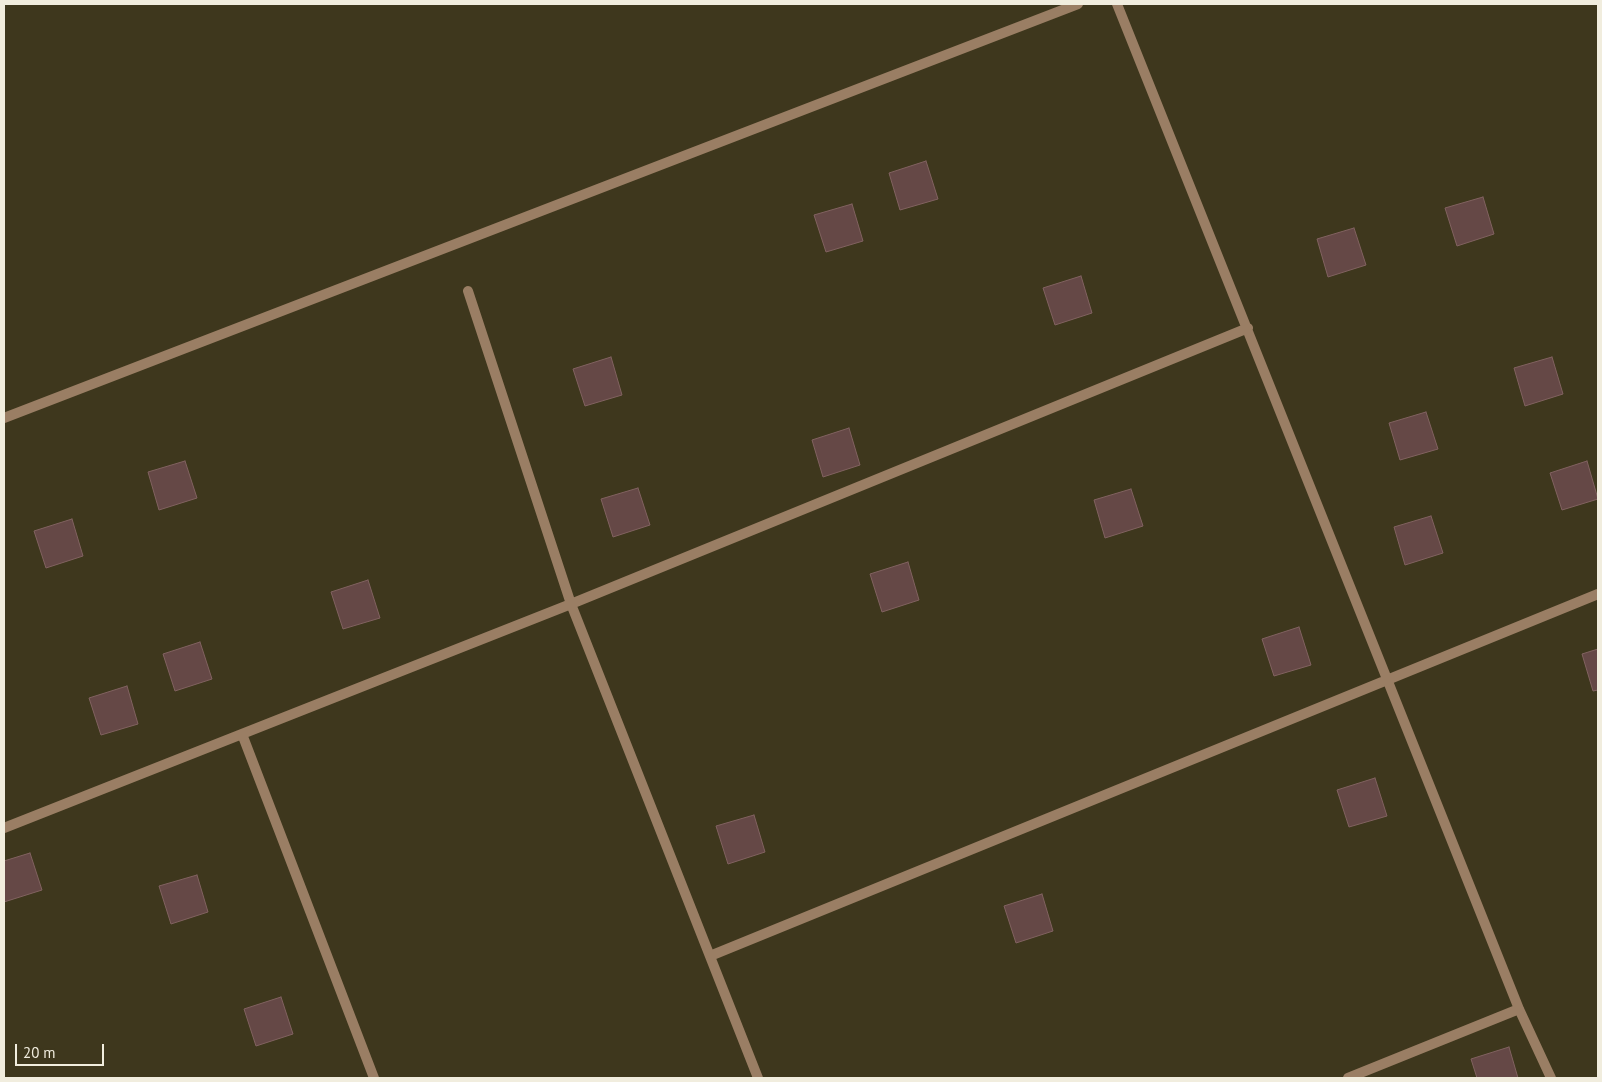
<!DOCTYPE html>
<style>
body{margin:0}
#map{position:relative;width:1602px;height:1082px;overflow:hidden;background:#3e371d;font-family:"PT Sans",sans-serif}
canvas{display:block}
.frame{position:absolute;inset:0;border:5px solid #f1edde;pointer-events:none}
.scale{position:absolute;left:15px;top:1044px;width:89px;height:22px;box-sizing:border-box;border:2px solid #f1edde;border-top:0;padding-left:6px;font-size:15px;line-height:18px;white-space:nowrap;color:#f1edde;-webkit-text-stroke:4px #3e371d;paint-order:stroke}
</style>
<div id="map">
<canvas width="1602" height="1082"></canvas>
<div class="frame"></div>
<div class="scale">20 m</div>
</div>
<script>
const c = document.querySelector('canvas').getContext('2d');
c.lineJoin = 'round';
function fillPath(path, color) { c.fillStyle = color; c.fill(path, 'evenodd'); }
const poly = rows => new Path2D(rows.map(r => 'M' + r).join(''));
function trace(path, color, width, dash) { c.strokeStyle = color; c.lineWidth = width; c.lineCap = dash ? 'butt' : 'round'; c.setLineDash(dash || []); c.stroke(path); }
const building = poly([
 [926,161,938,199,900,210,889,173,926,161],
 [1483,197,1494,234,1457,246,1445,208,1483,197],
 [852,204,863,241,826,252,814,215,852,204],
 [1354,228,1366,265,1328,277,1317,239,1354,228],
 [1081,276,1092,313,1055,325,1043,288,1081,276],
 [611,357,622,395,585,406,573,369,611,357],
 [1552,357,1563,394,1525,406,1514,368,1552,357],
 [1426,412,1438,449,1400,460,1389,423,1426,412],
 [849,428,860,465,823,477,812,440,849,428],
 [185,461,197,498,159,510,148,472,185,461],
 [1587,461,1598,499,1562,510,1550,473,1587,461],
 [638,488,650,525,613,537,601,499,638,488],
 [1131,489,1143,526,1105,538,1094,500,1131,489],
 [1431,516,1443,553,1405,565,1394,527,1431,516],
 [72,519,83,556,46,568,34,531,72,519],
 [908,562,919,600,882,612,870,574,908,562],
 [368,580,380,618,343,629,331,592,368,580],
 [1299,627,1311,665,1274,676,1262,639,1299,627],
 [200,642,212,679,175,691,163,654,200,642],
 [1598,649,1598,690,1593,691,1582,654,1598,649],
 [127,686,138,724,101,735,89,698,127,686],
 [1375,778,1387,816,1349,827,1337,790,1375,778],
 [754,815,765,852,728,864,716,826,754,815],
 [30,853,42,890,4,902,4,861,30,853],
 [197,875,208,912,171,924,159,886,197,875],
 [1042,894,1053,931,1016,943,1004,906,1042,894],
 [281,997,293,1034,256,1046,244,1009,281,997],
 [1509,1047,1518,1078,1477,1078,1471,1059,1509,1047]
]);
const lane = poly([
 [1117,4,1519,1009,1551,1078],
 [468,291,571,604,758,1078],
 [242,734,374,1078],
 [4,828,571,604,1248,328],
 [710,956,1598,594],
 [1348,1078,1519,1009]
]);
const street = poly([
 [4,418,1078,4]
]);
fillPath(building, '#654846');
trace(building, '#816260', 1);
trace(lane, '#9a7e64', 10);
trace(street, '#9a7e64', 10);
</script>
